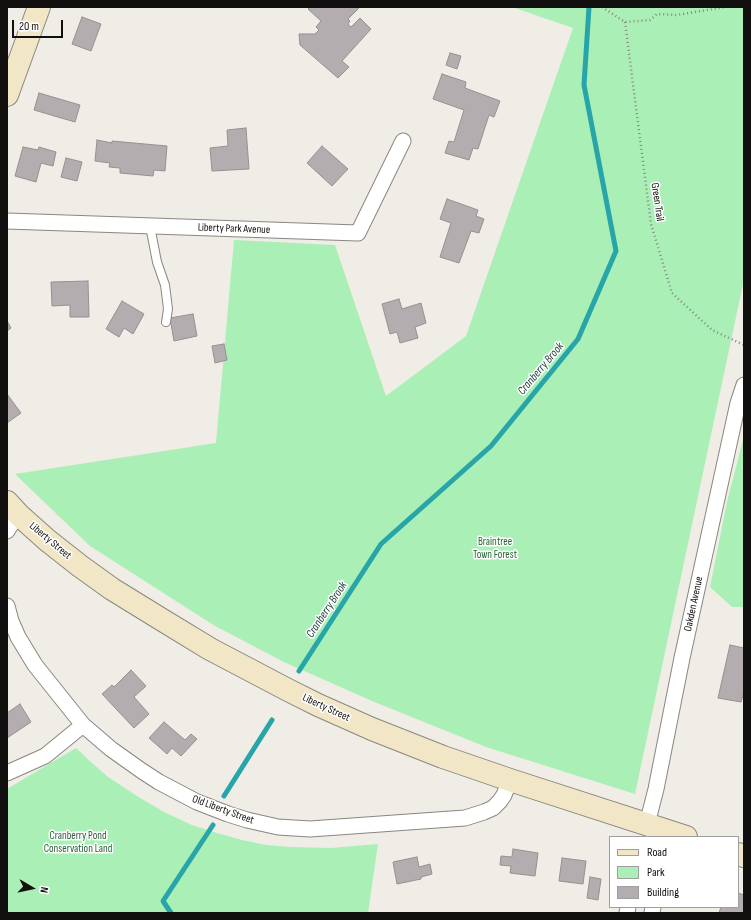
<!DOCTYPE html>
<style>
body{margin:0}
#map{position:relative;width:751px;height:920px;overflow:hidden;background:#f0ece6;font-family:"Sofia Sans Condensed",sans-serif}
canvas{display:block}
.frame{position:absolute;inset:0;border:8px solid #12100e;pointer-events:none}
.legend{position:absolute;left:609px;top:836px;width:130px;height:72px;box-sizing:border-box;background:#fff;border:1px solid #a09f9f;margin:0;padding:5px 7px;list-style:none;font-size:12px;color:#12100e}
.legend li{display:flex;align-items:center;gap:8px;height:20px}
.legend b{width:20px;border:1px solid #a09f9f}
.north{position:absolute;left:12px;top:868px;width:40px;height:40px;-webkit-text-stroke:3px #fff;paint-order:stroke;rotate:99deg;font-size:11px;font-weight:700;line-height:16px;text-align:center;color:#12100e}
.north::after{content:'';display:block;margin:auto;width:14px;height:18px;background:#12100e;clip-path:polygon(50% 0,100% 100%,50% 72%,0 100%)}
.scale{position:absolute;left:12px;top:20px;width:51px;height:18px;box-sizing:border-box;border:2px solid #12100e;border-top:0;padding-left:5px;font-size:12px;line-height:14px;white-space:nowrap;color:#12100e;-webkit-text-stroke:3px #fff;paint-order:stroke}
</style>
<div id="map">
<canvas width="751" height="920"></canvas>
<div class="frame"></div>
<ul class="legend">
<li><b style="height:5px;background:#f1e6c6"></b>Road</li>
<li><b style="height:11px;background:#aaf0b6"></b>Park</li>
<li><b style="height:11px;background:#b3adb0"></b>Building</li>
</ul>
<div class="north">N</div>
<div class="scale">20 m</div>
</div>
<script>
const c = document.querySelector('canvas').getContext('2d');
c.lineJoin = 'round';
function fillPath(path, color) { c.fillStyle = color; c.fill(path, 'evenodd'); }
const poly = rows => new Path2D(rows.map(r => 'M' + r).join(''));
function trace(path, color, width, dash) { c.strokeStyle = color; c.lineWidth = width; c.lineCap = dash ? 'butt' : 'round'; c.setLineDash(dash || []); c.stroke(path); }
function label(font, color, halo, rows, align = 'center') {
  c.font = font + ' "Sofia Sans Condensed",sans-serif'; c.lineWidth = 3; c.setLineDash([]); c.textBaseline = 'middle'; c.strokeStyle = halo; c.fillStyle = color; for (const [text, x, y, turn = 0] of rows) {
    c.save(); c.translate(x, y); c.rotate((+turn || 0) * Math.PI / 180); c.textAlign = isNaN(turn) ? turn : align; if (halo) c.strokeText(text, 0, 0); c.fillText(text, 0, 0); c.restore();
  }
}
const green = poly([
 [512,7,744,7,744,279,635,794,486,747,372,701,284,662,215,626,90,546,15,474,216,443,234,240,335,245,386,396,466,336,573,28],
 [744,436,744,607,732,607,710,587,727,502],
 [76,748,92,763,108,777,137,796,164,812,192,825,217,833,242,840,266,845,290,847,331,848,378,844,368,913,7,913,7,789]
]);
const stream = poly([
 [299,671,381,544,491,446,578,339,616,251,584,85,589,7],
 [224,796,272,720],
 [171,913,163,901,213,825]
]);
const building = poly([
 [310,7,360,7,348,19,350,21,348,24,351,27,360,18,371,29,342,61,349,67,338,78,300,45,299,34,315,34,319,30,316,27,321,21,308,9,310,7],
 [82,17,101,24,91,51,72,44,82,17],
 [450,53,461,56,457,69,446,65,450,53],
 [442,74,466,82,465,88,500,101,494,117,489,115,478,149,473,148,469,160,445,153,449,141,454,142,464,110,433,99,442,74],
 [39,93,80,105,75,122,34,110,39,93],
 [246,128,249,169,212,171,210,148,228,146,227,130,246,128],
 [97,140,112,143,112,141,167,146,165,171,154,170,153,176,120,173,120,168,109,167,110,163,95,161,97,140],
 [322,146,348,169,332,186,307,163,322,146],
 [23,147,38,150,39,147,56,152,53,166,41,163,36,182,15,176,23,147],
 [66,158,82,162,77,181,61,177,66,158],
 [447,199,478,210,476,216,484,219,479,233,471,231,459,263,440,257,451,223,440,219,447,199],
 [88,281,89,317,70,317,70,305,52,306,51,282,88,281],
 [399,299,402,309,421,303,426,323,415,327,418,338,400,343,397,332,390,334,382,304,399,299],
 [122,301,144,314,133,334,124,328,119,337,106,329,122,301],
 [193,314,197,336,174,341,170,318,193,314],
 [7,321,11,328,7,331,7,321],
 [224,344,227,360,215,363,212,346,224,344],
 [7,394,21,413,7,423,7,394],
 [730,645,744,648,744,692,741,702,718,698,730,645],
 [131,670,146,686,134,697,149,714,134,728,102,694,112,685,114,687,131,670],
 [20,704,31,722,7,738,7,713,20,704],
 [164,722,185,740,191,734,197,739,181,756,172,748,167,754,149,738,164,722],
 [513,849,538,853,535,876,510,873,511,866,500,865,501,856,512,857,513,849],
 [417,857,419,867,430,864,432,874,421,877,421,879,397,884,393,862,417,857],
 [562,858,586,861,583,884,559,881,562,858],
 [590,877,601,879,598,900,587,898,590,877],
 [738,893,744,895,744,913,719,913,721,907,738,907,738,893]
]);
const path = poly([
 [602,7,625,22,650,20,657,14,677,15,725,7],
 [625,22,651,224,672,293,712,330,744,345]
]);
const lane = poly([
 [150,226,157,262,165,285,168,309,166,322]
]);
const street = poly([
 [7,221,358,233,403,141],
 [7,531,14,520,19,515],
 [7,606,11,621,18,637,35,665,83,725,111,749,142,771,159,782,197,802,228,814,247,820,278,827,310,829,465,818,484,812,493,808,500,801,504,795,510,780],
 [7,773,45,756,83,725],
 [647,824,656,789,682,658,738,403,744,385],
 [627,913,628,907],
 [652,913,653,907]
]);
const secondary = poly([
 [7,95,39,7],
 [7,502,19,515,47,540,80,566,112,589,164,621,210,649,288,690,318,705,372,729,443,757,510,780,686,837],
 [738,854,744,856]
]);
const streetNames = [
 ["Green Trail",657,202,82],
 ["Liberty Park Avenue",234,229,2],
 ["Liberty Street",50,541,40],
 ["Oakden Avenue",694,604,-78],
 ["Liberty Street",326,708,25],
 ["Old Liberty Street",223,810,20]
];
const parkNames = [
 ["Braintree",495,542],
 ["Town Forest",495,555],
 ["Cranberry Pond",78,836],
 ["Conservation Land",78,849]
];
const waterNames = [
 ["Cranberry Brook",541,369,-50],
 ["Cranberry Brook",327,610,-57]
];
fillPath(green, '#aaf0b6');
trace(stream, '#28a5a9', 5);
fillPath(building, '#b3adb0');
trace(building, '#969093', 1);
trace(lane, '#8a8781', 10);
trace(street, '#8a8781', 17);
trace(secondary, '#8a8781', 24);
trace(path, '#898682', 2.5, [1, 3]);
trace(lane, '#fff', 8);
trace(street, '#fff', 15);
trace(secondary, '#f1e6c6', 22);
label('11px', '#12100e', '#fff', streetNames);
label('11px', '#276235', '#fff', parkNames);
label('italic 12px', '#264041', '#fff', waterNames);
</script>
